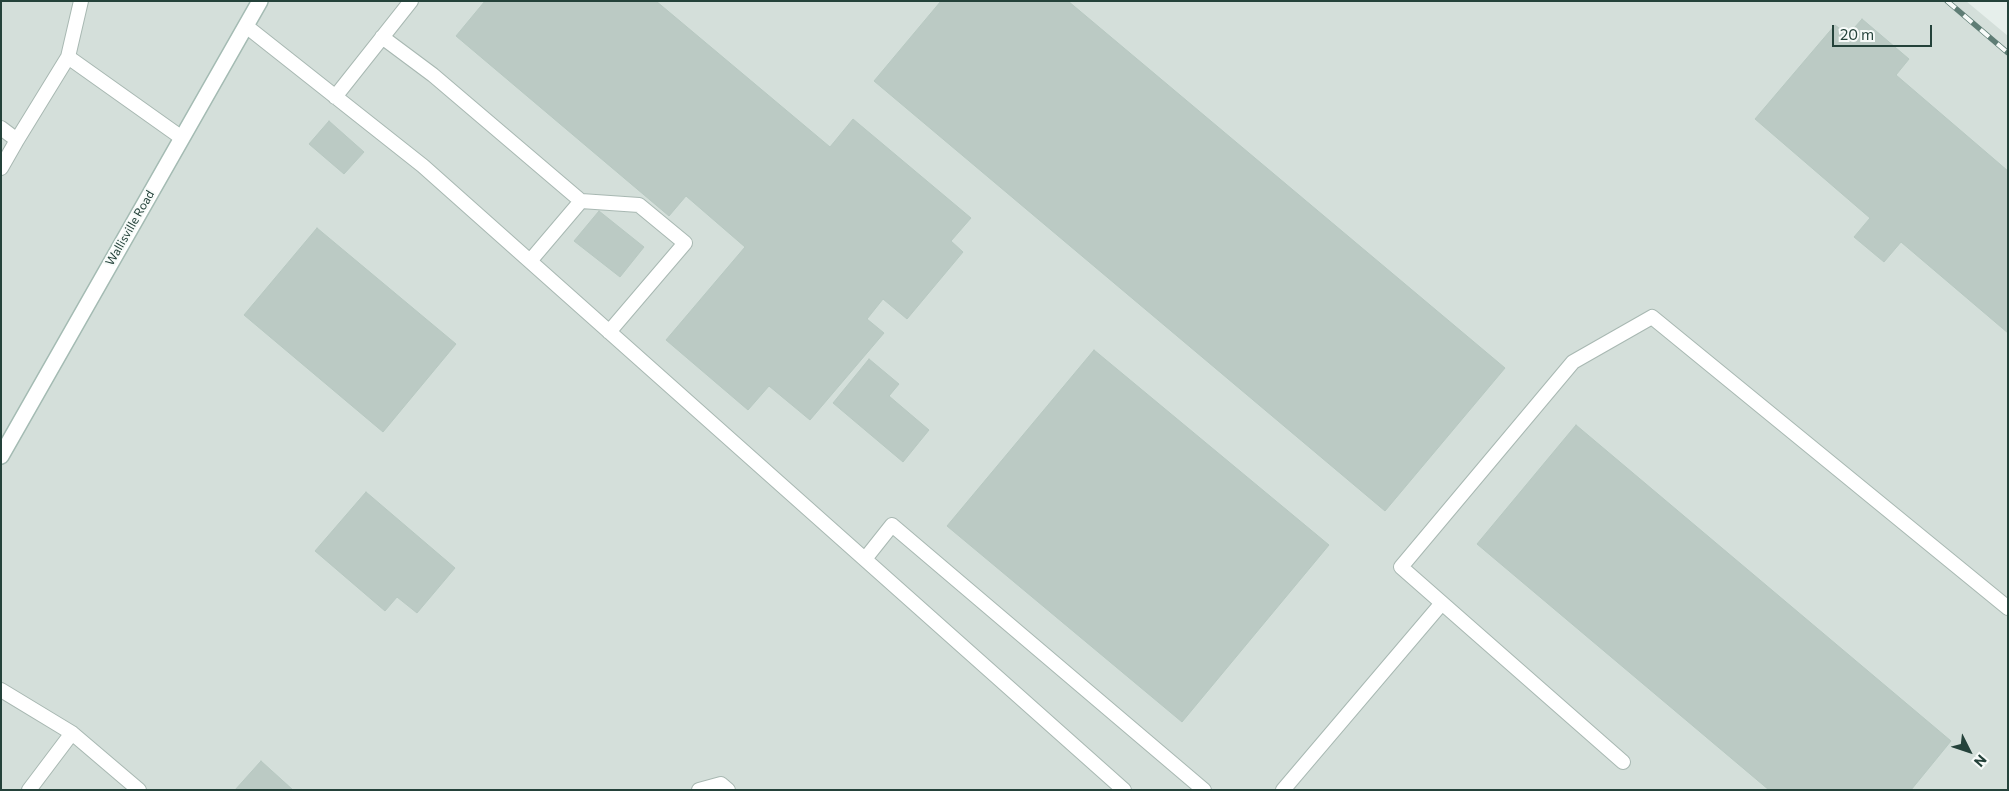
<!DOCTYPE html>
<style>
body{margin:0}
#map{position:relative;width:2009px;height:791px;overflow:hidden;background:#e6efeb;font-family:Commissioner,sans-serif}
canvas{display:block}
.frame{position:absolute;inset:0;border:2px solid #24423a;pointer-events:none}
.north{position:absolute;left:1944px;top:726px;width:50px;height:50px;-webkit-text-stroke:4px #f7fbf9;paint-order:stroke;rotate:131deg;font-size:14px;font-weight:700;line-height:20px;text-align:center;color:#24423a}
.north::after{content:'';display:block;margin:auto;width:18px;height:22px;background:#24423a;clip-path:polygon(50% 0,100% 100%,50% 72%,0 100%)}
.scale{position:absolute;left:1832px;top:25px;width:100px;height:22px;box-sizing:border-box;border:2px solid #24423a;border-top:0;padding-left:6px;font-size:15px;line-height:18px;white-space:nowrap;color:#24423a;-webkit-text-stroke:4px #f7fbf9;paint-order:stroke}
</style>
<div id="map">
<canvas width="2009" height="791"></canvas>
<div class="frame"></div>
<div class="north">N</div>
<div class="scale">20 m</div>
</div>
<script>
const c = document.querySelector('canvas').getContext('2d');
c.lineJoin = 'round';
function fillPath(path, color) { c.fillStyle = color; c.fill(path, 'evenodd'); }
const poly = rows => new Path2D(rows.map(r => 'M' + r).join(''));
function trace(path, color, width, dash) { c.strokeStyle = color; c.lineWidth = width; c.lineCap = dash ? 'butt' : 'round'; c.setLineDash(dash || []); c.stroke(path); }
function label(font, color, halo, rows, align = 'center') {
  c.font = font + ' Commissioner,sans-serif'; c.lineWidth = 4; c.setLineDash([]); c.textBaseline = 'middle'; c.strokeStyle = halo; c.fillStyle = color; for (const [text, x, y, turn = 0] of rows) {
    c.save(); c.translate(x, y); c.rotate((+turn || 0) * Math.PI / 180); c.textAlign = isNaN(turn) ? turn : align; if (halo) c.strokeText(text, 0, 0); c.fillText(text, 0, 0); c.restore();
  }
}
const built = poly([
 [1,1,1966,1,2008,36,2008,790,1,790]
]);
const building = poly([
 [485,1,656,1,830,147,853,119,971,218,951,241,963,252,907,319,883,299,867,319,884,333,810,420,769,386,748,410,666,340,745,247,686,196,669,216,456,36,485,1],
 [941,1,1068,1,1505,368,1385,511,874,81,941,1],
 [1862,19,1909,59,1896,75,2008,171,2008,333,1901,242,1884,262,1854,237,1870,218,1755,119,1835,25,1848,35,1862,19],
 [329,121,364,152,344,174,309,144,329,121],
 [599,211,644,247,620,277,574,241,599,211],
 [317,228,456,344,383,432,244,315,317,228],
 [1094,350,1329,545,1182,722,947,526,1094,350],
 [869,359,899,384,889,396,929,430,903,462,833,403,869,359],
 [1576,425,1951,741,1911,790,1769,790,1477,544,1576,425],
 [366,492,455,568,417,613,397,597,385,611,315,551,366,492],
 [261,761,293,790,235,790,261,761]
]);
const service = poly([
 [246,26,423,166,1124,790],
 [382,37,433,75,581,201,530,261],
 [68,57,81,1],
 [335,97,411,1],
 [1,128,17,140],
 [1,168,17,140,68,57,182,138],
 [581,201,639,205,685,243,609,332],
 [865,559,892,525,1204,790],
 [1,690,72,733,139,790],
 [1623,762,1401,567,1573,362,1652,317,2008,608],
 [29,790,72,733],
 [699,790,721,784,728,790],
 [1283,790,1442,603]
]);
const secondary = poly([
 [1,456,260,1]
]);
const rail = poly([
 [1947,1,2008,53]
]);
const streetNames = [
 ["Wallisville Road",130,228,-60]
];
fillPath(built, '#d4dfda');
fillPath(building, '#bbcac4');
trace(building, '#b8c9c2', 1);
trace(service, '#a8b8b2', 16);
trace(secondary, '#a4bbb3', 18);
trace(service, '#fff', 14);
trace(secondary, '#fff', 15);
trace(rail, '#5f7d75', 5.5);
trace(rail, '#f7fbf9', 4, [11]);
label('12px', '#24423a', '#f7fbf9', streetNames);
</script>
